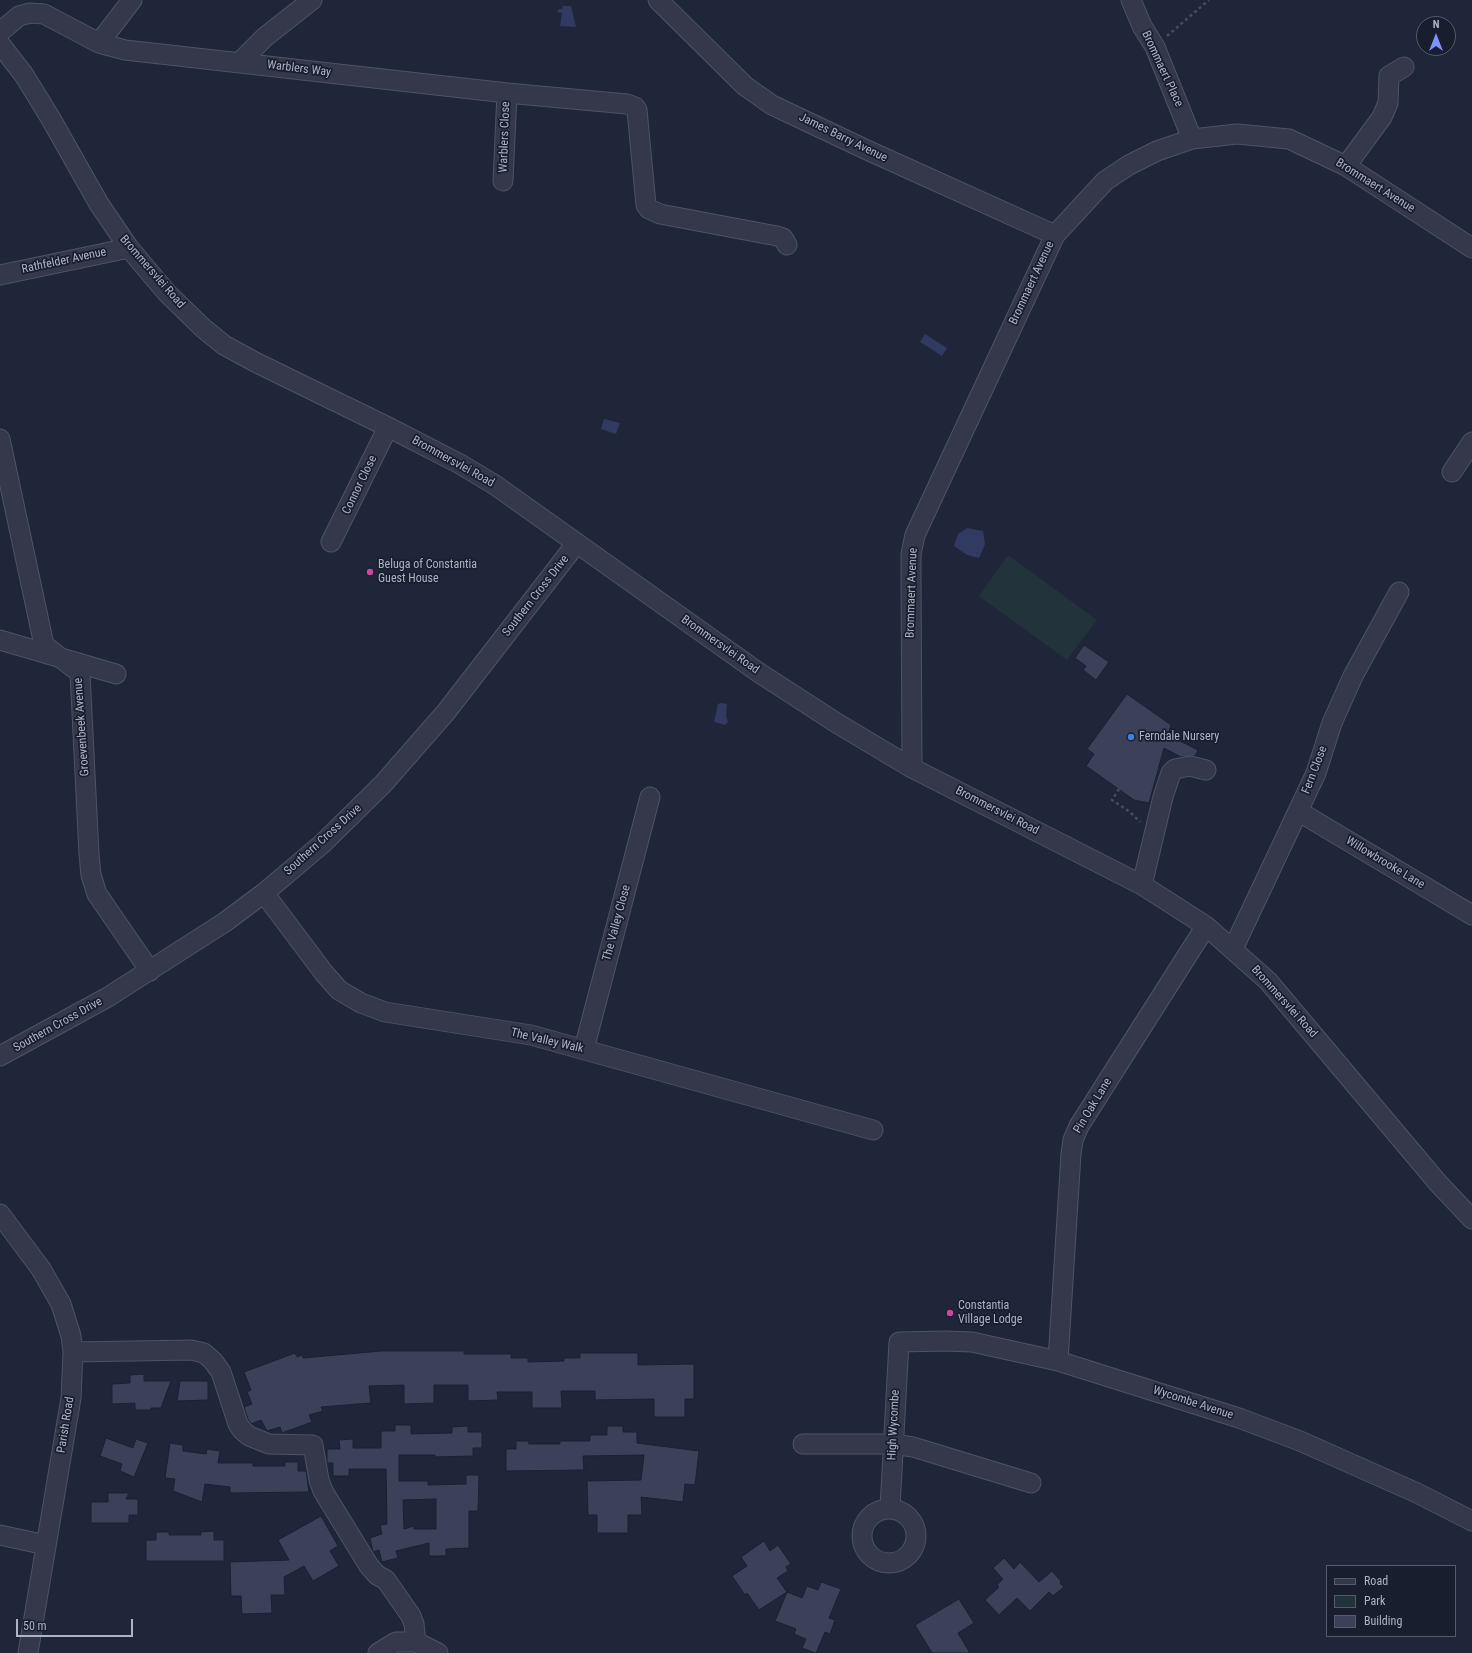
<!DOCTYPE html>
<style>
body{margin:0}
#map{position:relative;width:1472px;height:1653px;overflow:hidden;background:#20263a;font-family:"Roboto Condensed",sans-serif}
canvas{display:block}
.legend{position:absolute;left:1326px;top:1565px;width:130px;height:72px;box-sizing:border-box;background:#191e2f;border:1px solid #555a6c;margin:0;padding:5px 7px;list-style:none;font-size:12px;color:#aeb3c7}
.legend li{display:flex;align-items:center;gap:8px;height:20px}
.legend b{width:20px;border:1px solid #555a6c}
.north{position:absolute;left:1416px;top:16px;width:40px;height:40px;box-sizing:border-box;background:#191e2f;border:1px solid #555a6c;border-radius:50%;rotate:0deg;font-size:11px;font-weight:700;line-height:16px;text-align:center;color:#aeb3c7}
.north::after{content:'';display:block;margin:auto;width:14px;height:18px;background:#7d93fd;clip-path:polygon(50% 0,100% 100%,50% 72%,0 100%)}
.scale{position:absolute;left:16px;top:1619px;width:117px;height:18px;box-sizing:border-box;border:2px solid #aeb3c7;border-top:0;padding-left:5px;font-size:12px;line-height:14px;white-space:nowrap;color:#aeb3c7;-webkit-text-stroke:3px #191e2f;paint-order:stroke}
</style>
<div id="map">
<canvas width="1472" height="1653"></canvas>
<ul class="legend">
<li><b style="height:5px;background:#34384a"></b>Road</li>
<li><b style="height:11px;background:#22333b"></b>Park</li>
<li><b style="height:11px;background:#3c415a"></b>Building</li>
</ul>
<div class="north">N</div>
<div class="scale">50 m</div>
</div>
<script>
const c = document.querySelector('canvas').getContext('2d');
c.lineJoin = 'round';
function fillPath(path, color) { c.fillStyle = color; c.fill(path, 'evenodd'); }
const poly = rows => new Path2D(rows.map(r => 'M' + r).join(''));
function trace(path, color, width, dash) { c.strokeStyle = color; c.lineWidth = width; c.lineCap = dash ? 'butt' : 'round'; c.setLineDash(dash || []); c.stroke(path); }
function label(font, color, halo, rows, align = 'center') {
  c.font = font + ' "Roboto Condensed",sans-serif'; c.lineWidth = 3.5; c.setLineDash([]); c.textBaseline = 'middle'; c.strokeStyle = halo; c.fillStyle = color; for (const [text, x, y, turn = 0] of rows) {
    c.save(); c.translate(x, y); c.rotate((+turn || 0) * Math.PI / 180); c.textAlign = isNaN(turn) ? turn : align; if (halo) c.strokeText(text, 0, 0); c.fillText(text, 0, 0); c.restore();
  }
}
const green = poly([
 [1008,555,1097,620,1067,660,979,596]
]);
const water = poly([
 [563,6,571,6,576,27,560,26,562,13,557,12,559,9,562,9],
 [925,334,947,348,942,356,920,342],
 [604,419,620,423,616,434,601,429],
 [967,528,983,531,985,544,979,558,967,555,954,546,958,534],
 [721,703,727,704,726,716,728,722,725,725,714,722,718,704]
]);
const building = poly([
 [1084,645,1109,662,1096,680,1083,670,1086,666,1075,658,1084,645],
 [1127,694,1171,725,1168,735,1198,750,1195,756,1181,757,1164,748,1149,803,1134,800,1086,766,1094,754,1087,749,1127,694],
 [381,1351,464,1351,464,1354,511,1354,511,1358,528,1358,528,1362,564,1361,564,1358,580,1358,580,1353,638,1353,638,1365,694,1364,694,1399,685,1399,685,1417,654,1417,654,1399,595,1400,595,1391,561,1391,562,1408,532,1408,532,1392,497,1392,498,1400,468,1401,468,1385,434,1385,434,1403,404,1404,404,1385,369,1386,371,1403,321,1407,323,1411,309,1415,312,1422,282,1433,280,1427,267,1431,261,1420,251,1424,248,1419,244,1407,252,1404,247,1392,251,1390,244,1372,295,1353,297,1357,302,1355,303,1358,381,1351],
 [144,1374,144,1381,171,1381,161,1408,151,1408,151,1410,135,1410,135,1403,112,1404,112,1384,130,1383,130,1375,144,1374],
 [180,1381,208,1381,208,1400,177,1401,180,1381],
 [395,1425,411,1425,411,1434,452,1433,452,1427,468,1426,468,1432,482,1432,482,1448,473,1448,473,1456,435,1457,435,1455,399,1455,399,1481,428,1481,428,1485,466,1484,466,1475,479,1475,478,1511,469,1511,469,1548,446,1549,446,1556,429,1556,429,1543,396,1551,398,1558,382,1562,379,1550,373,1552,370,1538,382,1534,380,1525,387,1524,386,1469,349,1469,349,1476,333,1476,333,1463,327,1463,327,1449,340,1449,339,1440,353,1439,353,1448,381,1448,381,1431,395,1431,395,1425],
 [436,1499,436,1529,414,1529,414,1526,404,1529,403,1500,436,1499],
 [607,1426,623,1426,623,1432,637,1432,637,1443,699,1451,695,1485,685,1484,683,1502,641,1497,642,1515,628,1515,628,1533,597,1533,597,1515,588,1515,587,1481,641,1480,644,1455,583,1456,584,1470,506,1471,506,1449,516,1449,516,1441,528,1441,529,1444,560,1444,560,1441,590,1441,590,1435,607,1435,607,1426],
 [106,1438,133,1448,136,1439,148,1443,134,1477,120,1471,122,1464,100,1456,106,1438],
 [170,1443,183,1445,183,1451,206,1454,207,1449,220,1451,218,1463,253,1463,253,1466,285,1466,285,1462,298,1462,298,1471,306,1471,309,1492,230,1493,230,1487,205,1484,202,1502,173,1491,175,1479,165,1478,170,1443],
 [108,1493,129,1493,126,1499,138,1499,138,1515,129,1515,129,1523,91,1523,91,1502,108,1502,108,1493],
 [321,1516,338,1546,330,1551,339,1566,313,1581,304,1566,284,1577,285,1595,271,1595,272,1613,242,1614,241,1596,231,1596,230,1562,289,1560,278,1540,321,1516],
 [214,1531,214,1540,224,1540,224,1561,146,1561,146,1540,156,1540,156,1532,169,1532,169,1535,201,1535,201,1532,214,1531],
 [764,1541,770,1551,778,1545,791,1564,786,1567,788,1571,777,1578,787,1592,759,1610,747,1593,745,1595,732,1576,747,1566,741,1557,764,1541],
 [1004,1558,1014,1569,1020,1562,1039,1582,1052,1571,1061,1581,1060,1583,1064,1587,1053,1596,1049,1592,1030,1611,1017,1598,999,1615,985,1600,999,1587,997,1585,1003,1579,993,1568,1004,1558],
 [821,1582,841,1589,829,1618,835,1620,830,1634,825,1632,816,1653,815,1653,802,1648,806,1639,794,1634,796,1629,775,1621,787,1592,802,1598,807,1586,818,1590,821,1582],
 [959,1599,974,1623,958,1633,970,1653,932,1653,915,1625,959,1599]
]);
const path = poly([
 [1167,36,1209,0],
 [1119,789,1112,800,1130,812,1140,822]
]);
const minor = poly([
 [658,0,745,86,772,105,867,150,1055,235],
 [1131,0,1142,26,1155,47,1192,139],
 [0,32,19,16,30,13,44,14,99,43,125,50,507,93,627,104,635,107,637,110,646,205,649,209,660,214,777,236,783,238,787,245],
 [99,43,132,0],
 [0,44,24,75,51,119,99,204,129,248,167,293,203,328,224,345,255,362,388,427,460,464,495,485,758,672,835,722,912,768,1142,885,1206,926,1268,981,1438,1183,1472,1219],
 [240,62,265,37,312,0],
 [1346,166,1382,117,1388,103,1389,76,1404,67],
 [503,181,507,93],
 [0,275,129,248],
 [0,439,44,645,80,673,89,854,91,875,97,894,150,971],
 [1452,472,1472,442],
 [331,542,388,427],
 [0,640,116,674],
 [912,768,911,576,911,554,915,535,1055,235,1105,181,1129,165,1157,151,1192,139,1237,134,1289,139,1346,166,1472,248],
 [1298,811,1472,915],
 [1142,885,1163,797,1171,773,1175,769,1190,766,1206,770],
 [264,893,324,973,339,990,361,1003,385,1012,531,1035,873,1130],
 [1233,949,1316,773,1332,723,1353,676,1399,592],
 [584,1049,650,797],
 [0,1056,108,997,225,922,264,893,322,844,383,784,446,712,576,544],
 [0,1214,41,1269,61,1304,71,1336,73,1352,71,1398,28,1653],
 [73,1352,191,1350,204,1353,213,1361,221,1372,238,1424,242,1430,249,1436,269,1444,313,1445,319,1480,323,1491,369,1566,377,1575,386,1580,411,1616,414,1624,416,1642],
 [1058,1361,1071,1154,1073,1140,1079,1126,1206,926],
 [803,1444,893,1444,913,1447,1031,1483],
 [890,1508,899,1342,945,1341,972,1342,1058,1361,1239,1418,1300,1441,1417,1493,1472,1521],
 '862 1536a27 27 0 1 1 54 0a27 27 0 1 1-54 0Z',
 [0,1535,46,1545],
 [378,1653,396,1642,416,1642,438,1653]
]);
const markers = [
 [370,572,4,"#d1479c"],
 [1131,737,4,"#3f7fe0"],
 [950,1313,4,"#d1479c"]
];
const streetNames = [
 ["Warblers Way",299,69,7],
 ["Brommaert Place",1162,69,65],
 ["Warblers Close",505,137,-88],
 ["James Barry Avenue",843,138,26],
 ["Brommaert Avenue",1375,186,32],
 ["Rathfelder Avenue",64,261,-12],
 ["Brommersvlei Road",152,272,49],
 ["Brommaert Avenue",1032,283,-65],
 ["Brommersvlei Road",453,462,29],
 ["Connor Close",360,485,-64],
 ["Brommaert Avenue",912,593,-88],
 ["Southern Cross Drive",536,596,-52],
 ["Brommersvlei Road",720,645,35],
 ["Groevenbeek Avenue",82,727,-94],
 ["Fern Close",1315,770,-69],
 ["Brommersvlei Road",997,811,27],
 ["Southern Cross Drive",323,840,-42],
 ["Willowbrooke Lane",1385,863,31],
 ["The Valley Close",617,923,-75],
 ["Brommersvlei Road",1284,1002,48],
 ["Southern Cross Drive",58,1025,-29],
 ["The Valley Walk",547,1041,13],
 ["Pin Oak Lane",1093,1106,-59],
 ["Wycombe Avenue",1193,1403,18],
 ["Parish Road",66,1425,-81],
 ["High Wycombe",894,1425,-87]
];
const poiNames = [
 ["Beluga of Constantia",378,565],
 ["Guest House",378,579],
 ["Ferndale Nursery",1139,737],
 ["Constantia",958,1306],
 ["Village Lodge",958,1320]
];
fillPath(green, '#22333b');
fillPath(water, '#313a60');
fillPath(building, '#3c415a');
trace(building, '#1b2031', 1);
trace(minor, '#4e5365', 21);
trace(path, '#405058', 2.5, [3, 3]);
trace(minor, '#34384a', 19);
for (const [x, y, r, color] of markers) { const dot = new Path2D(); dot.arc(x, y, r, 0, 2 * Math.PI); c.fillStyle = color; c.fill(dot); trace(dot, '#191e2f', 1.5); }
label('12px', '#aeb3c7', '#191e2f', streetNames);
label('12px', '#aeb3c7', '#191e2f', poiNames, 'left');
</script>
